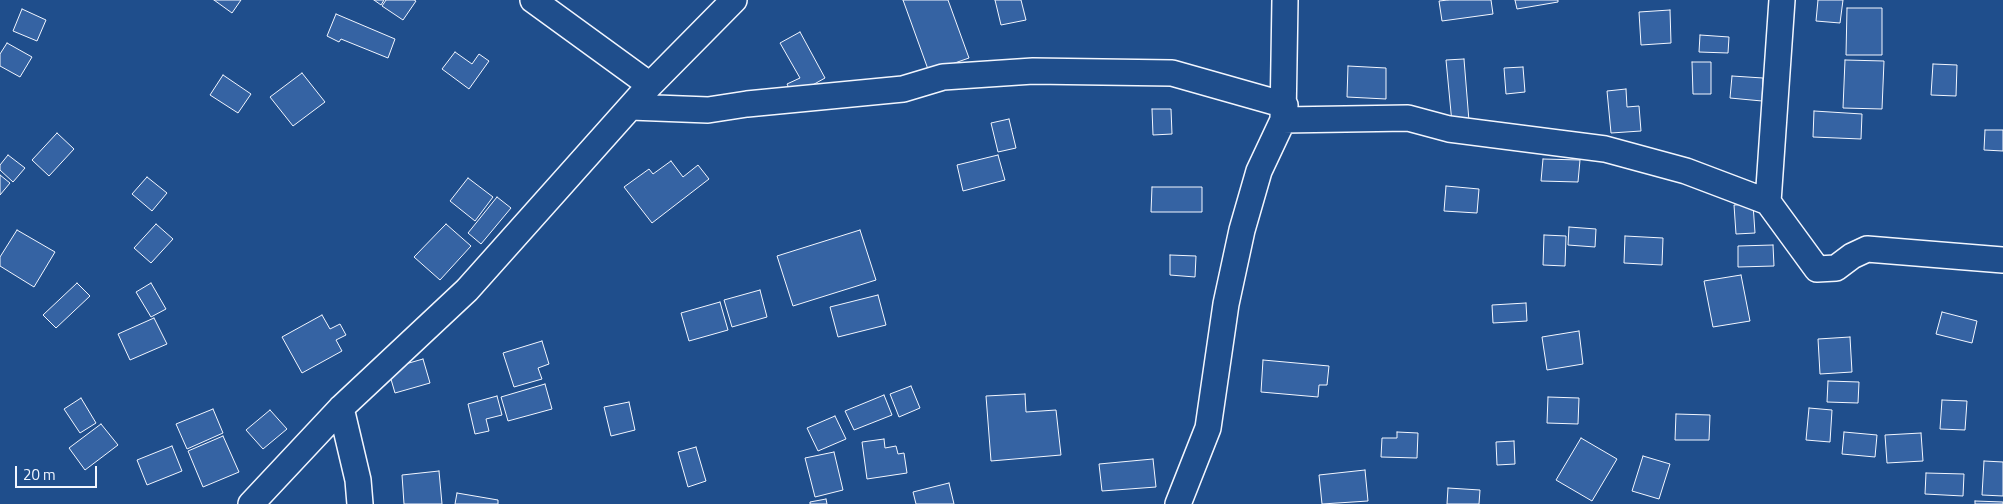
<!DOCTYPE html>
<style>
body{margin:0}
#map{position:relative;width:2003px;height:504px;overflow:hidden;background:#1f4e8c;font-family:"Titillium Web",sans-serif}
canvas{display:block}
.scale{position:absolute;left:15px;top:466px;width:82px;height:22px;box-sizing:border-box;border:2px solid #f2f6ff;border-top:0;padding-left:6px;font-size:15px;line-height:18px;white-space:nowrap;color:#f2f6ff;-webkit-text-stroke:4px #1f4e8c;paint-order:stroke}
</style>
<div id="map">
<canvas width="2003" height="504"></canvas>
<div class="scale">20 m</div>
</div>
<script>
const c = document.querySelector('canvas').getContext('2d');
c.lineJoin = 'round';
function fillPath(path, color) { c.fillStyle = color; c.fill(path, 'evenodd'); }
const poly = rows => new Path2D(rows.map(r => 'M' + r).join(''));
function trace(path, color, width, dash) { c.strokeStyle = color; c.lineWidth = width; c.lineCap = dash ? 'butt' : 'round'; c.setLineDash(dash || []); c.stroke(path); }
const building = poly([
 [214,0,241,0,232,13,214,0],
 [374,0,384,0,381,5,374,0],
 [386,0,414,0,416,1,403,20,382,6,386,0],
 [903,0,948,0,969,58,929,72,903,0],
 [995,0,1021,0,1026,20,1001,25,995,0],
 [1448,0,1491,0,1493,14,1442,21,1439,1,1448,0],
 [1515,0,1558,0,1558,2,1517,9,1515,0],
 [1818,0,1843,0,1840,23,1816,21,1818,0],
 [1847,8,1882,8,1882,55,1846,55,1847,8],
 [22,9,46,20,37,41,13,31,22,9],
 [1670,10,1671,43,1641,45,1639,12,1670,10],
 [336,14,395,39,388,58,341,39,339,42,327,36,336,14],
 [800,32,825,78,793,96,787,84,800,78,780,43,800,32],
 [1700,35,1729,37,1728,53,1699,52,1700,35],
 [7,43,32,57,20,77,0,66,0,54,7,43],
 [455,52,472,64,479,54,489,61,469,89,442,69,455,52],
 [1464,59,1469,121,1452,123,1446,60,1464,59],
 [1845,60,1884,61,1882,109,1843,108,1845,60],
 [1692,62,1711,62,1711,94,1693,94,1692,62],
 [1933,64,1957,65,1956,96,1931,95,1933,64],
 [1348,66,1386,68,1386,99,1347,97,1348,66],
 [1523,67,1525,92,1506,94,1504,68,1523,67],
 [302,73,325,102,293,126,270,97,302,73],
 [223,75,251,94,238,113,210,95,223,75],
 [1732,76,1763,78,1762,101,1730,98,1732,76],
 [1626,89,1627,107,1639,106,1641,131,1611,133,1607,91,1626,89],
 [1152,109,1171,109,1172,134,1153,135,1152,109],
 [1814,111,1862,114,1861,139,1813,137,1814,111],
 [1009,119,1016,148,998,152,991,123,1009,119],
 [1985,130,2003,130,2003,151,1984,150,1985,130],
 [57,133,74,149,49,176,32,160,57,133],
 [8,155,25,168,13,182,0,170,0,165,8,155],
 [998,155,1005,180,963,191,957,165,998,155],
 [1543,159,1580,160,1578,182,1541,181,1543,159],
 [671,161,683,177,698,165,709,179,652,223,624,187,649,169,653,174,671,161],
 [0,175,10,183,0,195,0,175],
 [147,177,167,193,152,211,132,194,147,177],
 [468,178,493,197,475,221,450,201,468,178],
 [1446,186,1479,189,1477,213,1444,211,1446,186],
 [1152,187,1202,187,1202,212,1151,212,1152,187],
 [497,197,511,208,481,244,468,233,497,197],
 [1753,204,1755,233,1736,234,1734,205,1753,204],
 [156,224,173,239,151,263,134,248,156,224],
 [446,224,471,246,440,280,414,257,446,224],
 [1569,227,1596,229,1595,247,1568,245,1569,227],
 [17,230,55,252,34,287,0,266,0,257,17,230],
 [860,230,876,280,793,306,777,256,860,230],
 [1544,235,1566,236,1565,266,1543,265,1544,235],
 [1625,236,1663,238,1662,265,1624,263,1625,236],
 [1773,245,1774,266,1738,267,1738,246,1773,245],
 [1170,255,1196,256,1195,277,1170,275,1170,255],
 [1741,275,1750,321,1713,327,1704,281,1741,275],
 [77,283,90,296,56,328,43,315,77,283],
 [151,283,166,309,151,317,136,292,151,283],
 [760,290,767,317,732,327,724,300,760,290],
 [878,295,886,325,838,337,830,307,878,295],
 [720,302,728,330,689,341,681,313,720,302],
 [1526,303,1527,321,1493,323,1492,305,1526,303],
 [1942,312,1977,321,1972,343,1936,334,1942,312],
 [322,315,330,329,340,324,346,335,336,340,342,351,302,373,282,337,322,315],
 [154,318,167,344,130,360,118,334,154,318],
 [1579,331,1583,364,1547,370,1542,337,1579,331],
 [1850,337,1852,372,1820,374,1818,339,1850,337],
 [542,341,549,364,538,368,542,379,514,387,503,353,542,341],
 [423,359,430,383,395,393,388,369,423,359],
 [1263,360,1329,366,1327,385,1319,385,1318,397,1261,392,1263,360],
 [1828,381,1859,382,1858,403,1827,402,1828,381],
 [545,384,552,409,508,421,501,397,545,384],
 [911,386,920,408,899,417,890,394,911,386],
 [1025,394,1026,412,1056,410,1061,455,991,461,986,396,1025,394],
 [884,395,892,415,854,430,845,411,884,395],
 [497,396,502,415,486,419,489,431,475,434,468,404,497,396],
 [1548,397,1579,398,1578,424,1547,423,1548,397],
 [81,398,96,423,80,433,64,409,81,398],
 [1942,400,1967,401,1965,430,1940,429,1942,400],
 [629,402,635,430,611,436,604,407,629,402],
 [1809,408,1832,410,1830,442,1806,440,1809,408],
 [213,409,223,433,187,449,176,424,213,409],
 [270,410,287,429,263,449,246,430,270,410],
 [1676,414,1710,415,1709,440,1675,440,1676,414],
 [835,416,846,439,818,451,807,428,835,416],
 [101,424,118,445,85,470,69,448,101,424],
 [1397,432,1418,433,1417,458,1381,457,1382,438,1397,438,1397,432],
 [1844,432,1877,435,1875,457,1842,454,1844,432],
 [1921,433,1923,461,1887,463,1885,435,1921,433],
 [223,436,239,472,203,487,188,451,223,436],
 [1581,438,1617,459,1592,501,1556,480,1581,438],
 [884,439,885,448,896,446,898,454,904,453,907,473,867,479,862,442,884,439],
 [1514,441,1515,464,1497,465,1496,442,1514,441],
 [172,446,182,471,147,485,137,460,172,446],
 [696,447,706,481,688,487,678,452,696,447],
 [834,452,843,490,815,497,805,458,834,452],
 [1643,456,1670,464,1659,499,1632,491,1643,456],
 [1153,459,1156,487,1102,491,1099,464,1153,459],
 [1984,461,2003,462,2003,496,1982,495,1984,461],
 [1365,470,1368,501,1322,504,1319,475,1365,470],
 [439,471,442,504,404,504,402,475,439,471],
 [1926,473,1964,474,1963,496,1925,494,1926,473],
 [949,483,954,504,916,504,913,492,949,483],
 [1448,488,1480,490,1479,504,1447,504,1448,488],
 [457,493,498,500,498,504,455,504,457,493],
 [826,499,827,504,810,504,810,502,826,499],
 [1975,501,2003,502,2003,504,1975,504,1975,501]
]);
const minor = poly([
 [533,0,650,85],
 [631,107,708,110,747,104,903,89,943,77,1033,71,1172,73,1285,105],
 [1283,120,1408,118,1449,129,1605,149,1686,171,1768,202,1817,269,1836,268,1852,256,1867,249,2003,260],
 [1768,202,1782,0],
 [341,408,358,480,360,504],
 [251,504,341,408,467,290,650,85,734,0],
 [1178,504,1208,428,1226,304,1242,230,1259,171,1283,120,1285,0]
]);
fillPath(building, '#3563a3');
trace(building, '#f2f6ff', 1);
trace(minor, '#f2f6ff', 28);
trace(minor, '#1f4e8c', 25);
</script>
